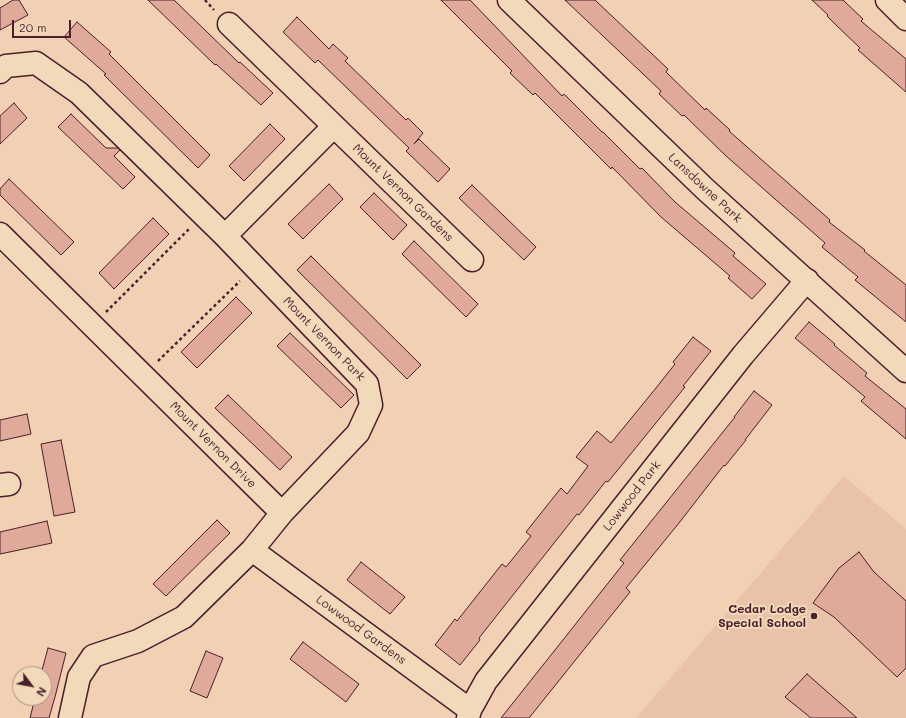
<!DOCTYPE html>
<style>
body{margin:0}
#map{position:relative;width:906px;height:718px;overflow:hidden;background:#f1d0b4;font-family:Mali,sans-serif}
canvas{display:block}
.north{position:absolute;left:12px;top:666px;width:40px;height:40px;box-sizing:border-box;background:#f2d9ba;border:1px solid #af8f81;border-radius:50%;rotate:122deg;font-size:11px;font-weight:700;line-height:16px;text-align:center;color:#4a1f2b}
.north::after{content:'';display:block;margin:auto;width:14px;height:18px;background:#4a1f2b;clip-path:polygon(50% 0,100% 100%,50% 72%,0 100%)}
.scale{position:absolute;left:12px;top:20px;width:59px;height:18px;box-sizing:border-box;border:2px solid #4a1f2b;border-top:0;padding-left:5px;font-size:12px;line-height:14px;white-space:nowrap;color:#4a1f2b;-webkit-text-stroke:3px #f2d9ba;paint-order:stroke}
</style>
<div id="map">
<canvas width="906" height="718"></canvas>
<div class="north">N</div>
<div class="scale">20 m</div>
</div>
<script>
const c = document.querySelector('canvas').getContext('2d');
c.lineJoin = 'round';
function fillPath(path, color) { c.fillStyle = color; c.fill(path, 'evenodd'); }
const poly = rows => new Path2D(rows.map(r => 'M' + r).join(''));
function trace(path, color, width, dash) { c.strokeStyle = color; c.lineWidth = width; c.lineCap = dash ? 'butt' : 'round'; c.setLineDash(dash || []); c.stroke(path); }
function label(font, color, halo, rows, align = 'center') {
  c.font = font + ' Mali,sans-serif'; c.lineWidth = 4; c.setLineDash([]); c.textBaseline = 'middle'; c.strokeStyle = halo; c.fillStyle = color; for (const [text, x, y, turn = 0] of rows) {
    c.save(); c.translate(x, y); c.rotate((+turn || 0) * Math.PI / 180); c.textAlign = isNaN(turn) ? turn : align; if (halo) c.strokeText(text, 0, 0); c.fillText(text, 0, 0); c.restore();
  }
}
const built = poly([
 [844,476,906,529,906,718,636,718]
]);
const building = poly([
 [13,0,19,0,28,15,0,30,0,8,13,0],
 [148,0,174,0,239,63,240,62,273,93,261,105,216,64,215,65,148,0],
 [441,0,470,0,562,96,564,94,602,132,603,132,640,169,642,168,675,202,735,253,733,256,766,284,752,299,728,278,730,276,661,217,612,167,611,169,535,93,533,95,510,73,512,71,441,0],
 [565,0,595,0,668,69,666,72,705,110,706,108,730,130,729,131,830,220,829,222,865,250,864,251,906,285,906,322,855,280,858,277,822,247,825,243,725,155,684,115,682,116,659,94,661,91,565,0],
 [812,0,843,0,863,19,861,21,906,59,906,92,858,50,860,48,837,26,827,16,828,15,812,0],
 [297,17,329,49,333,44,348,58,345,61,406,120,408,118,423,133,414,144,419,139,450,169,438,182,406,151,409,148,318,60,315,63,283,32,297,17],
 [77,22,111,52,109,54,210,155,198,168,104,75,106,74,64,37,77,22],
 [14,103,27,118,0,144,0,116,14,103],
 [71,114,106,148,118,148,120,150,114,156,135,177,123,189,58,127,71,114],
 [270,124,285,139,244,181,229,166,270,124],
 [9,179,74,242,61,255,0,195,0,189,9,179],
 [329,184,343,199,303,239,288,224,329,184],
 [472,185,536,247,524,260,459,198,472,185],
 [374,193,407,225,393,240,360,207,374,193],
 [153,218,169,234,114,289,99,273,153,218],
 [414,241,478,304,466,317,402,254,414,241],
 [311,256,421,365,407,379,297,270,311,256],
 [236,297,252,313,197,368,181,352,236,297],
 [809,322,835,344,834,345,867,373,865,376,906,409,906,439,861,401,865,397,795,338,809,322],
 [290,333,354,395,341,408,277,346,290,333],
 [693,337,711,351,683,386,685,387,608,482,606,481,579,515,577,514,479,638,480,640,460,665,435,645,455,619,457,621,502,564,506,567,531,536,526,532,561,488,567,494,588,466,576,457,597,431,611,443,656,388,675,364,673,362,693,337],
 [754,391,772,405,745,440,746,440,725,466,724,465,679,523,626,588,630,592,529,718,501,718,624,563,620,560,735,417,734,417,754,391],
 [228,395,292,457,280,470,215,408,228,395],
 [27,414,31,434,0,441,0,420,27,414],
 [61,440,75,512,54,516,41,444,61,440],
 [217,520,230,533,166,596,153,584,217,520],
 [47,521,52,543,0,554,0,532,47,521],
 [859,552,874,572,906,601,906,668,897,677,834,617,813,603,839,568,859,552],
 [361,562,405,597,390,614,347,580,361,562],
 [303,642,359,684,346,702,290,659,303,642],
 [48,648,66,653,55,697,49,718,30,718,35,698,44,698,44,674,41,674,48,648],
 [206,651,223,658,207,698,190,691,206,651],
 [807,674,857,718,811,718,785,697,807,674]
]);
const path = poly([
 [205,0,214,10],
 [106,312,189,229],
 [158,361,240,281]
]);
const minor = poly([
 [509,0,705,189,906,371],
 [887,0,906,19],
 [229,24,472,260],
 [0,72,6,66,36,63,79,93,225,236,367,384,371,405,358,433,282,513,252,550,184,617,138,641,93,656,79,677,70,718],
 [0,234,282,513],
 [225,236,334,126],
 [0,485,9,484],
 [252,550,470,710],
 [468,718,470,710,486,681,743,355,807,280]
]);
const markers = [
 [814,616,4,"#4a1f2b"]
];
const streetNames = [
 ["Lansdowne Park",705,188,43],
 ["Mount Vernon Gardens",403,193,44],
 ["Mount Vernon Park",324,339,46],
 ["Mount Vernon Drive",213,445,45],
 ["Lowwood Park",632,496,-52],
 ["Lowwood Gardens",361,630,36]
];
const poiNames = [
 ["Cedar Lodge",806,609],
 ["Special School",806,623]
];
fillPath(built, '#e9c2a9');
fillPath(building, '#dfaa99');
trace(building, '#4a1f2b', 1);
trace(minor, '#4a1f2b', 25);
trace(path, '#4a1f2b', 2.5, [3, 3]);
trace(minor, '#f2d9ba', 22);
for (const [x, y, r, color] of markers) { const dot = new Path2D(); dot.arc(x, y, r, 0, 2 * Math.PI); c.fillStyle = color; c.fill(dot); trace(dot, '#f2d9ba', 1.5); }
label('12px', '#4a1f2b', '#f2d9ba', streetNames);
label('bold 12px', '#4a1f2b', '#f2d9ba', poiNames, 'right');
</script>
